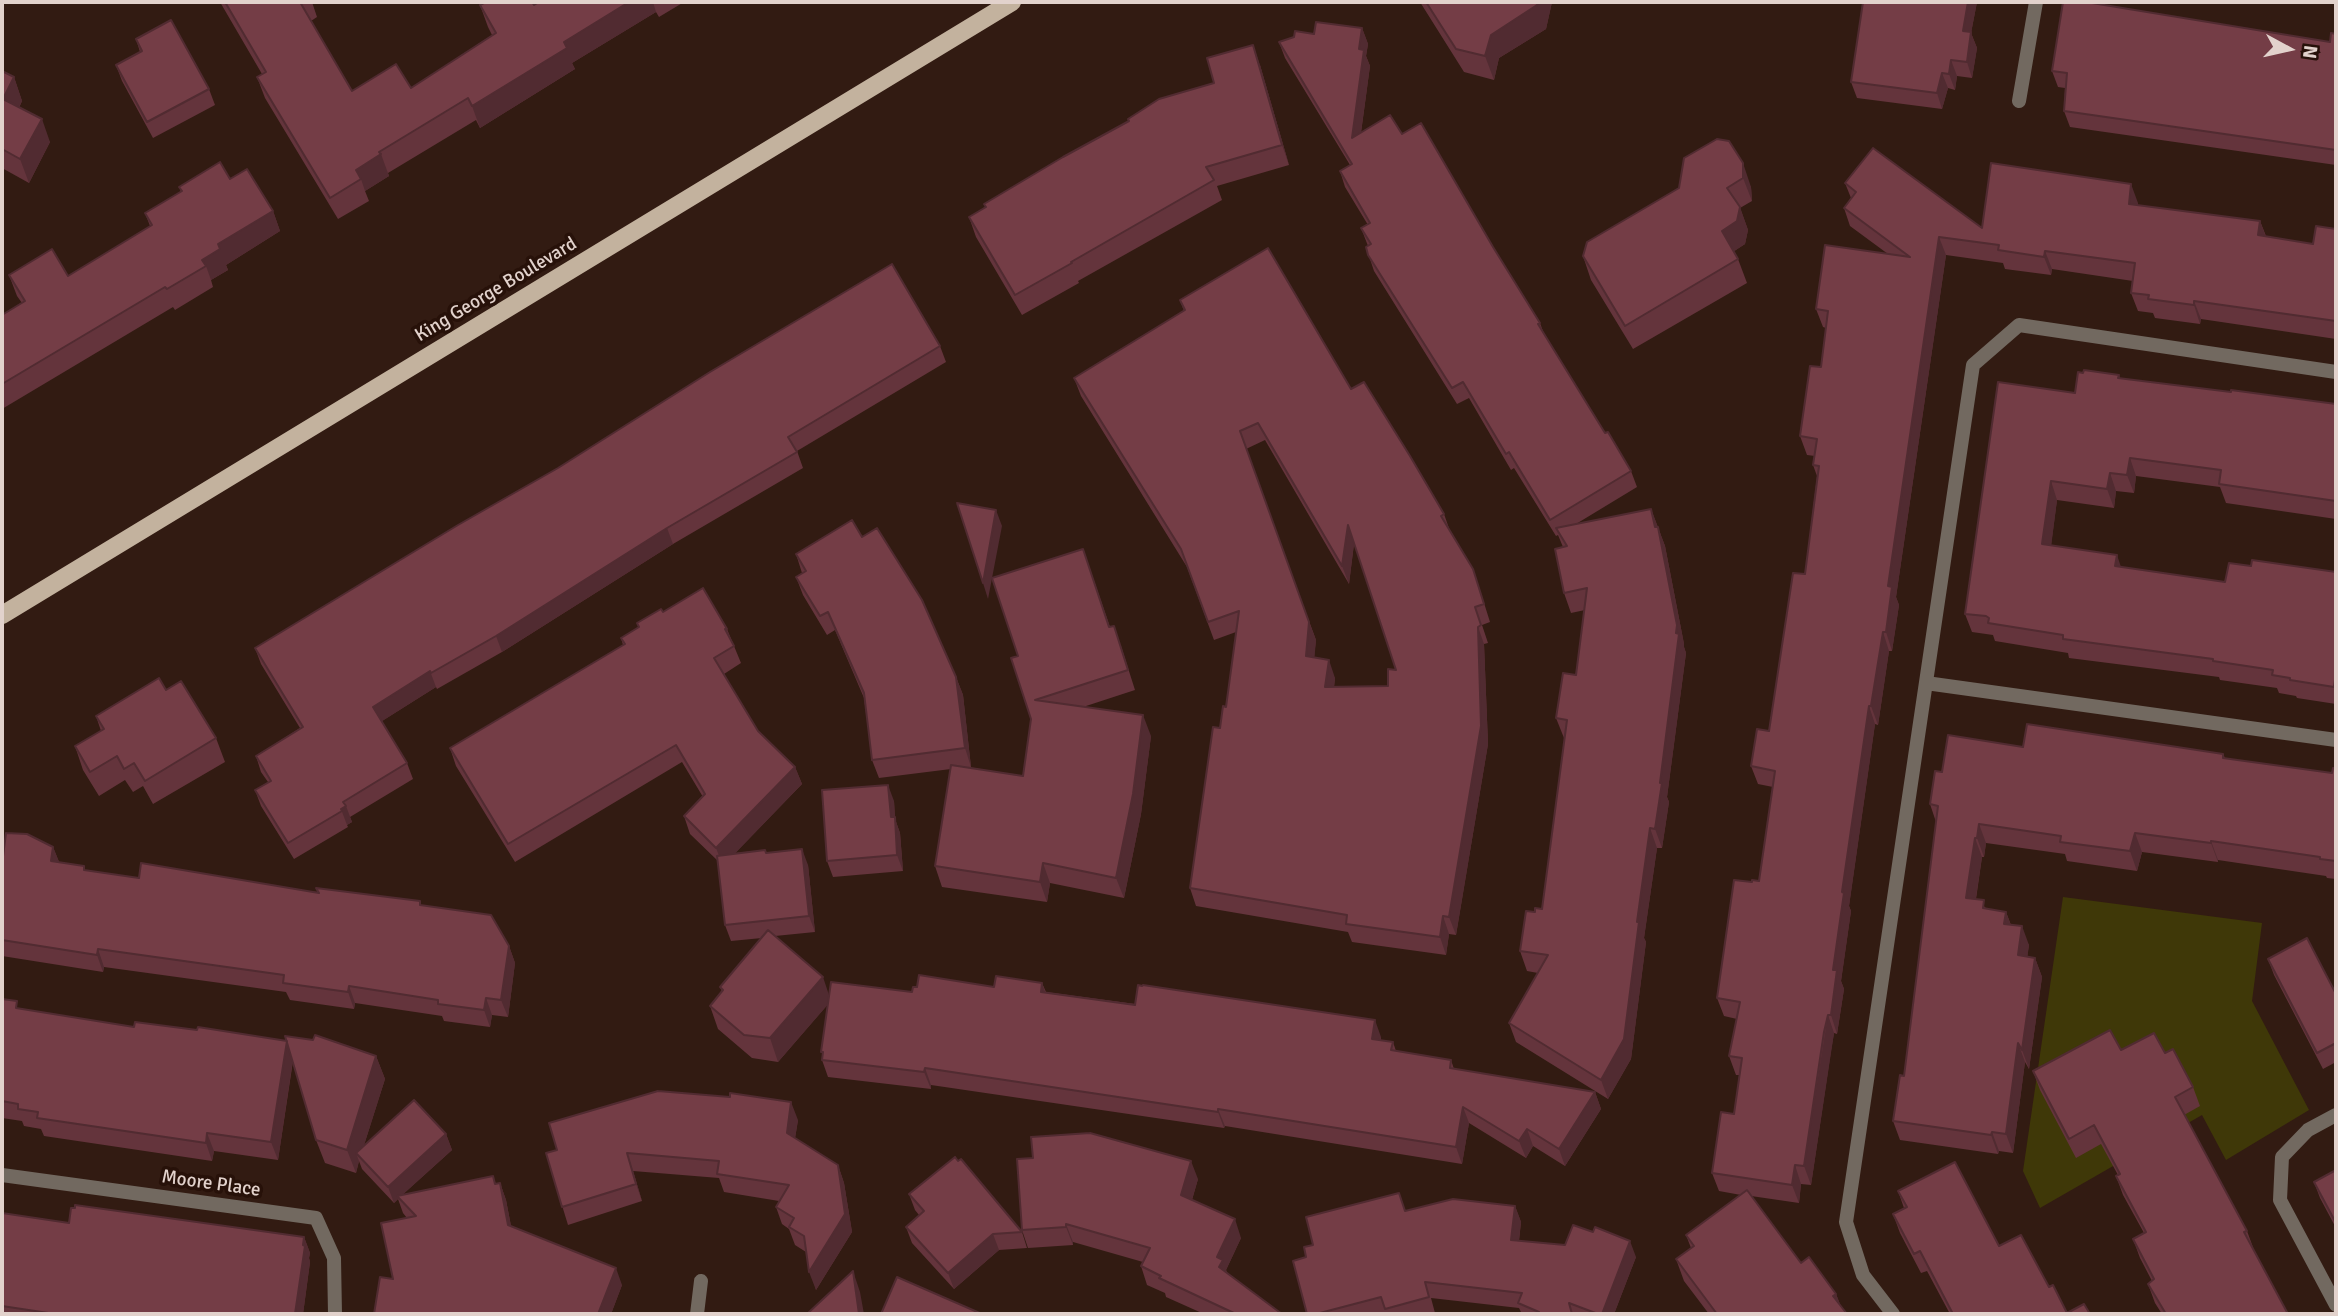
<!DOCTYPE html>
<style>
body{margin:0}
#map{position:relative;width:2338px;height:1316px;overflow:hidden;background:#321b12;font-family:Signika,sans-serif}
canvas{display:block}
.frame{position:absolute;inset:0;border:4px solid #e2d2cc;pointer-events:none}
.north{position:absolute;left:2254px;top:14px;width:70px;height:70px;-webkit-text-stroke:5px #271109;paint-order:stroke;rotate:98deg;font-size:19px;font-weight:700;line-height:28px;text-align:center;color:#e2d2cc}
.north::after{content:'';display:block;margin:auto;width:24px;height:32px;background:#e2d2cc;clip-path:polygon(50% 0,100% 100%,50% 72%,0 100%)}
</style>
<div id="map">
<canvas width="2338" height="1316"></canvas>
<div class="frame"></div>
<div class="north">N</div>
</div>
<script>
const c = document.querySelector('canvas').getContext('2d');
c.lineJoin = 'round';
function fillPath(path, color) { c.fillStyle = color; c.fill(path, 'evenodd'); }
const poly = rows => new Path2D(rows.map(r => 'M' + r).join(''));
function trace(path, color, width, dash) { c.strokeStyle = color; c.lineWidth = width; c.lineCap = dash ? 'butt' : 'round'; c.setLineDash(dash || []); c.stroke(path); }
function label(font, color, halo, rows, align = 'center') {
  c.font = font + ' Signika,sans-serif'; c.lineWidth = 7; c.setLineDash([]); c.textBaseline = 'middle'; c.strokeStyle = halo; c.fillStyle = color; for (const [text, x, y, turn = 0] of rows) {
    c.save(); c.translate(x, y); c.rotate((+turn || 0) * Math.PI / 180); c.textAlign = isNaN(turn) ? turn : align; if (halo) c.strokeText(text, 0, 0); c.fillText(text, 0, 0); c.restore();
  }
}
const green = poly([
 [2063,897,2262,923,2252,1001,2309,1110,2226,1160,2202,1115,2040,1208,2023,1171]
]);
const lane = poly([
 [2019,101,2036,2],
 [1926,683,2336,740],
 [2336,1115,2308,1130,2282,1157,2280,1200,2336,1305],
 [2,1175,316,1218,334,1258,335,1314],
 [1893,1314,1863,1275,1846,1222,1973,365,2019,325,2336,372]
]);
const street = poly([
 [697,1314,701,1281]
]);
const primary = poly([
 [2,615,1012,2]
]);
const wall = poly([
 [220,2,312,2,317,17,311,21,352,91,411,88,492,35,488,27,480,5,534,5,539,2,684,2,659,17,656,12,572,63,575,69,480,128,476,120,388,173,389,176,365,191,369,201,338,219,265,98,257,77,262,74],
 [1420,2,1552,2,1546,29,1499,58,1494,80,1464,72],
 [1863,2,1977,2,1971,33,1977,48,1972,78,1957,76,1955,90,1948,88,1942,109,1857,98,1851,82],
 [1362,28,1368,44,1366,56,1370,66,1361,133,1402,134,1493,247,1540,323,1544,334,1605,433,1631,471,1637,487,1576,524,1651,509,1665,546,1684,644,1684,647,1686,653,1667,797,1669,802,1662,848,1657,848,1644,938,1646,942,1631,1059,1608,1099,1516,1042,1509,1023,1538,973,1527,971,1520,951,1535,912,1542,909,1565,738,1564,738,1556,718,1576,675,1585,610,1571,613,1564,593,1563,547,1558,535,1556,536,1514,468,1511,470,1469,398,1457,404,1374,271,1366,247,1368,246,1361,228,1368,225,1345,187,1340,171,1350,165,1285,58,1279,42,1314,34],
 [2336,34,2336,165,2070,127,2064,111,2065,88,2058,87,2052,71,2330,42],
 [136,39,209,89,215,105,153,138,122,81,116,65,140,52],
 [1260,65,1289,165,1217,186,1222,200,1078,281,1079,283,1022,315,976,237,969,217,985,207,984,204,1214,83],
 [2,71,14,77,22,101,19,108,50,142,29,183,2,168],
 [1717,139,1751,187,1752,201,1740,208,1748,230,1745,244,1734,251,1738,259,1747,283,1633,349,1591,280,1583,256,1679,188],
 [230,179,273,211,280,231,226,265,228,270,211,280,213,287,175,310,173,307,2,409,2,315,22,303,17,296,9,275,68,276,150,226,145,213,181,192,179,187],
 [1845,183,1982,228,2138,203,2138,205,2260,221,2266,236,2313,244,2336,229,2336,339,2201,319,2200,324,2155,318,2153,313,2138,311,2131,293,2133,281,2052,269,2051,275,2005,269,2003,263,1946,255,1896,597,1899,605,1892,651,1889,651,1878,725,1875,724,1849,906,1851,911,1841,981,1844,989,1837,1034,1834,1033,1831,1051,1811,1185,1801,1184,1799,1203,1751,1196,1801,1263,1836,1294,1841,1307,1847,1314,1709,1314,1684,1281,1676,1259,1691,1248,1686,1235,1741,1195,1719,1191,1712,1173,1734,1114,1740,1075,1736,1075,1729,1056,1737,1019,1724,1016,1717,998,1752,882,1759,881,1773,787,1758,784,1751,766,1769,731,1805,574,1817,476,1813,465,1815,456,1807,455,1800,436,1821,367,1826,328,1823,327,1816,309,1888,254,1850,226,1844,208,1851,198],
 [1180,300,1351,389,1444,514,1450,531,1479,587,1490,622,1482,625,1488,643,1484,644,1488,744,1456,935,1449,934,1446,955,1352,942,1348,932,1196,906,1190,888,1220,728,1226,707,1236,632,1214,640,1187,567,1081,396,1074,378,1184,311],
 [1265,440,1349,584,1354,544,1396,670,1388,686,1334,687,1335,678,1314,657,1316,640,1246,449],
 [940,346,946,362,797,451,803,468,673,544,502,652,437,689,436,687,382,721,407,763,413,779,350,817,352,822,347,825,348,827,294,859,261,806,255,790,268,782,261,772,256,756,300,728,261,664,255,648],
 [2119,375,2120,378,2231,392,2336,404,2336,519,2226,503,2220,487,2136,476,2134,493,2116,491,2114,508,2057,500,2051,545,2121,567,2225,582,2251,566,2336,572,2336,704,2297,698,2296,696,2279,693,2277,688,2220,680,2219,677,2069,658,2068,653,1995,641,1993,635,1972,632,1965,614,2075,393],
 [862,537,956,677,963,695,971,767,968,767,1023,776,1031,719,1018,656,1090,569,1110,627,1121,646,1135,690,1083,707,1151,736,1141,814,1124,898,1050,883,1047,902,942,887,935,866,951,769,879,778,872,760,864,698,835,630,827,635,803,595,796,577,802,573,796,554],
 [663,612,727,629,741,663,724,674,758,731,795,767,802,784,735,853,765,850,767,853,808,865,815,932,775,936,829,996,912,992,994,987,1042,983,1046,992,1381,1037,1381,1040,1393,1042,1396,1051,1451,1060,1454,1069,1595,1092,1601,1109,1565,1166,1533,1146,1526,1158,1469,1123,1462,1164,1225,1126,1224,1128,931,1085,931,1089,828,1077,822,1060,823,1055,821,1052,828,1004,778,1062,752,1058,718,1029,710,1006,722,992,720,987,762,938,731,941,725,925,718,861,690,834,684,816,703,797,682,762,515,862,456,766,450,748,623,645,621,638],
 [166,690,216,738,225,762,153,804,143,786,133,792,125,780,99,796,83,770,75,746,101,731,96,716],
 [2023,747,2223,754,2225,758,2332,773,2336,769,2336,879,2327,878,2326,876,2218,860,2218,862,2142,852,2137,871,2067,861,2065,854,1986,843,1984,857,1982,857,1976,899,1987,909,2006,912,2011,925,2029,945,2027,957,2035,958,2042,977,2029,1069,2025,1062,2013,1153,1999,1151,1998,1154,1900,1140,1893,1121,1904,1076,1936,822,1930,804,1942,772],
 [894,801,895,819,900,833,903,871,833,877,827,861],
 [53,847,59,862,84,866,85,870,139,878,318,892,316,888,422,905,509,946,515,963,508,1017,492,1015,490,1027,444,1021,442,1016,355,1003,354,1009,290,1000,286,992,104,967,103,972,2,956,2,864],
 [2268,959,2336,994,2336,1062,2323,1069,2274,975],
 [2,999,19,1009,134,1027,376,1056,385,1079,364,1145,446,1134,452,1150,402,1195,493,1176,495,1184,500,1183,506,1200,511,1226,622,1285,611,1314,374,1314,393,1279,407,1218,403,1213,398,1199,394,1203,362,1169,359,1161,356,1173,325,1163,316,1140,293,1061,278,1160,214,1151,212,1161,44,1136,41,1129,24,1126,22,1121,2,1118],
 [2121,1050,2165,1053,2193,1087,2200,1106,2184,1115,2247,1231,2254,1250,2288,1314,2162,1314,2155,1303,2148,1284,2152,1281,2140,1258,2133,1239,2144,1233,2123,1195,2116,1176,2118,1175,2101,1144,2076,1158,2040,1090,2033,1071],
 [798,1120,795,1138,838,1165,844,1183,852,1232,816,1290,806,1252,795,1245,789,1229,782,1224,776,1207,779,1201,724,1192,719,1178,633,1171,642,1201,568,1225,546,1153],
 [2336,1170,2336,1228,2320,1198,2314,1182],
 [1198,1179,1192,1200,1241,1238,1226,1270,1228,1274,1282,1314,1204,1314,1166,1297,1165,1293,1147,1285,1141,1266,1143,1262,1073,1242,1073,1245,1028,1248,1022,1230],
 [1898,1191,1999,1246,2049,1287,2067,1313,2090,1314,1950,1314,1927,1271,1921,1273,1900,1233,1893,1214,1904,1208],
 [909,1194,1022,1232,1027,1248,999,1250,954,1289,912,1243,906,1227,919,1215,915,1210],
 [1515,1206,1521,1222,1519,1241,1636,1257,1614,1314,1522,1314,1519,1308,1431,1298,1435,1313,1431,1314,1387,1314,1386,1313,1382,1314,1307,1314,1306,1257,1313,1245,1406,1211],
 [2,1213,69,1223,304,1237,310,1253,309,1258,310,1262,303,1314,2,1314]
]);
const shadedWall = poly([
 [629,2,653,2,656,12,572,63,575,69,480,128,472,106,564,42],
 [1538,2,1552,2,1546,29,1499,58,1494,80,1485,56,1491,35],
 [1968,2,1977,2,1971,33,1977,48,1972,78,1967,62,1963,31],
 [1362,28,1368,44,1366,56,1370,66,1358,154,1352,138,1359,49],
 [1253,45,1260,65,1289,165,1282,145],
 [1951,60,1957,76,1955,90,1949,74],
 [1942,73,1948,88,1942,109,1937,93],
 [14,77,22,101,11,123,3,99],
 [42,119,50,142,29,183,20,159],
 [381,154,389,176,365,191,361,179,356,170],
 [1743,163,1751,187,1752,201,1743,178],
 [2131,184,2138,203,2135,222,2129,204],
 [1740,207,1748,230,1745,244,1730,254,1722,231],
 [273,211,280,231,226,265,228,270,211,280,206,266,202,260,218,244],
 [2260,221,2267,240,2258,235],
 [1939,237,1946,255,1896,597,1899,605,1892,651,1886,632,1888,586],
 [2045,251,2052,269,2051,275,2044,257],
 [2194,301,2201,319,2200,324,2194,305],
 [2130,458,2136,476,2134,493,2127,475],
 [2110,473,2116,491,2114,508,2107,489],
 [2051,481,2057,500,2049,563,2042,544],
 [1651,509,1665,546,1684,644,1684,647,1686,653,1667,797,1669,802,1662,848,1655,829,1676,633],
 [996,510,1002,526,988,599,983,583],
 [1348,525,1354,543,1349,584,1342,566],
 [667,528,673,544,502,652,496,636],
 [2117,555,2123,573,2115,566],
 [1309,622,1316,640,1313,674,1306,656],
 [1478,627,1484,644,1488,744,1456,935,1449,917],
 [1883,632,1889,651,1878,725,1871,706],
 [1329,660,1335,678,1332,705,1325,687],
 [430,671,436,687,379,723,373,707],
 [956,677,963,695,971,767,965,748],
 [1869,706,1875,724,1849,906,1851,911,1841,981,1844,989,1837,1034,1831,1015,1833,970,1842,892],
 [1143,715,1151,736,1141,814,1124,898,1116,878],
 [795,767,802,784,723,866,716,848],
 [888,785,894,801,895,819,900,833,903,871,897,855,891,817],
 [346,806,352,822,347,825,341,809],
 [1979,824,1986,843,1984,857,1977,838],
 [1650,828,1657,848,1644,938,1646,942,1631,1059,1608,1099,1601,1080,1637,922],
 [2135,833,2142,852,2137,871,2130,851],
 [1975,838,1982,857,1973,917,1966,898],
 [2211,841,2218,860,2218,862,2211,843],
 [53,847,60,864,51,861],
 [802,849,808,865,815,932,809,916],
 [1043,863,1050,883,1047,902,1040,882],
 [2006,912,2013,931,2004,924],
 [1443,916,1449,934,1446,955,1440,937],
 [2022,926,2029,945,2025,975,2018,955],
 [509,946,515,963,508,1017,501,1000],
 [98,949,104,967,103,972,97,955],
 [2035,958,2042,977,2029,1069,2022,1050],
 [823,977,831,1001,778,1062,770,1038],
 [1042,983,1048,1000,1041,992],
 [349,986,355,1003,354,1009,348,992],
 [486,998,492,1015,490,1027,484,1010],
 [1828,1015,1834,1033,1811,1185,1804,1166],
 [1375,1020,1381,1037,1378,1056,1372,1039],
 [287,1041,293,1059,278,1160,271,1142],
 [2018,1043,2025,1062,2013,1153,2006,1134],
 [376,1056,385,1079,360,1158,356,1153,359,1161,356,1173,347,1150],
 [925,1068,931,1085,931,1089,924,1072],
 [1595,1092,1601,1109,1565,1166,1559,1149],
 [791,1102,798,1120,793,1151,787,1133],
 [1463,1107,1469,1123,1462,1164,1456,1147],
 [1218,1109,1225,1126,1224,1128,1218,1112],
 [1527,1129,1533,1146,1526,1158,1519,1141],
 [1992,1132,1999,1151,1998,1154,1991,1135],
 [207,1133,214,1151,212,1161,206,1143],
 [446,1134,452,1150,399,1198,397,1196,398,1199,394,1203,388,1187],
 [627,1153,633,1171,642,1201,636,1184],
 [1191,1161,1198,1179,1188,1213,1181,1195],
 [838,1165,844,1183,852,1232,816,1290,809,1272],
 [1795,1165,1801,1184,1799,1203,1792,1185],
 [500,1183,506,1200,514,1242,508,1225],
 [1515,1206,1521,1222,1517,1256,1511,1240],
 [1235,1219,1241,1238,1226,1270,1229,1278,1219,1267,1217,1257],
 [1066,1224,1073,1242,1073,1245,1066,1227],
 [993,1234,999,1250,954,1289,948,1273],
 [304,1237,310,1253,309,1258,310,1262,303,1314,295,1314],
 [1630,1241,1636,1257,1614,1314,1602,1314],
 [616,1268,622,1285,611,1314,598,1314],
 [853,1271,860,1292,864,1314,859,1314],
 [1836,1294,1844,1314,1833,1296]
]);
const building = poly([
 [225,2,300,2,352,91,396,64,411,88,496,33,480,5,486,2,532,2,534,5,539,2,629,2,564,42,567,48,472,106,468,98,379,152,381,154,356,170,361,179,330,198,257,77,266,72,225,2],
 [1426,2,1538,2,1537,5,1491,35,1485,56,1456,49,1426,2],
 [1863,2,1968,2,1963,31,1971,32,1967,62,1951,60,1949,74,1942,73,1937,93,1851,82,1863,2],
 [2063,2,2086,2,2330,42,2331,33,2336,34,2336,150,2064,111,2067,73,2052,71,2063,2],
 [171,20,209,89,147,122,116,65,142,51,136,39,171,20],
 [1316,22,1362,28,1359,49,1364,50,1352,138,1390,115,1402,134,1421,123,1493,247,1540,323,1538,324,1605,433,1608,432,1631,471,1550,520,1509,452,1506,454,1463,382,1452,388,1368,255,1366,247,1371,244,1361,228,1370,223,1340,171,1352,164,1279,42,1294,37,1295,31,1314,34,1316,22],
 [1253,45,1282,145,1206,167,1214,180,1071,262,1072,263,1015,295,969,217,986,207,984,204,1063,157,1129,121,1128,119,1159,99,1214,83,1207,58,1253,45],
 [2,71,14,77,3,99,42,119,20,159,2,149,2,71],
 [1717,139,1729,141,1743,163,1743,178,1727,188,1740,207,1737,221,1722,231,1738,259,1625,326,1583,256,1587,242,1679,188,1684,158,1717,139],
 [1873,148,1982,228,1991,163,2131,184,2129,204,2260,221,2258,235,2313,244,2316,226,2336,229,2336,321,2194,301,2194,305,2148,299,2149,295,2131,293,2135,263,2045,251,2044,257,1998,250,1999,245,1939,237,1888,586,1892,587,1886,632,1883,632,1871,706,1869,706,1842,892,1844,893,1833,970,1837,970,1831,1015,1828,1015,1824,1032,1804,1166,1795,1165,1792,1185,1712,1173,1721,1112,1734,1114,1742,1058,1729,1056,1740,1002,1717,998,1734,880,1752,882,1752,880,1759,881,1775,771,1751,766,1757,729,1769,731,1793,573,1805,574,1819,466,1813,465,1817,439,1800,436,1810,366,1821,367,1828,311,1816,309,1825,245,1910,257,1844,208,1856,192,1845,183,1873,148],
 [220,162,230,179,247,169,273,211,218,244,220,249,202,260,206,266,167,289,165,287,2,384,2,315,25,301,9,275,52,249,68,276,152,225,145,213,182,191,179,187,220,162],
 [1268,248,1351,389,1364,382,1410,456,1444,514,1441,516,1473,569,1484,604,1475,607,1481,625,1478,627,1481,726,1449,917,1443,916,1440,937,1346,924,1347,915,1190,888,1213,727,1220,728,1223,706,1226,707,1239,611,1208,622,1181,549,1074,378,1185,310,1180,300,1268,248],
 [1258,423,1342,566,1348,525,1396,670,1388,669,1388,686,1325,687,1329,660,1306,656,1309,622,1240,431,1258,423],
 [892,264,940,346,788,437,797,452,667,528,496,636,431,673,430,671,373,707,407,763,343,802,346,806,341,809,342,811,288,843,255,790,271,781,256,756,303,727,255,648,458,525,558,468,710,372,892,264],
 [2084,370,2119,375,2118,378,2231,392,2231,390,2336,404,2336,501,2219,484,2221,470,2130,458,2127,475,2110,473,2107,489,2051,481,2042,544,2117,555,2115,566,2225,582,2229,563,2251,566,2252,560,2336,572,2336,672,2334,687,2290,680,2290,678,2272,675,2273,670,2213,661,2213,659,2063,639,2063,635,1988,623,1989,618,1986,616,1965,614,1998,382,2075,393,2078,372,2083,373,2084,370],
 [957,503,996,510,983,583,957,503],
 [1651,509,1655,527,1658,527,1677,625,1676,633,1679,634,1660,783,1662,783,1655,829,1650,828,1637,922,1639,922,1624,1039,1601,1080,1509,1023,1548,955,1520,951,1526,911,1535,912,1535,908,1542,909,1567,720,1556,718,1563,673,1576,675,1587,588,1564,593,1555,549,1567,546,1556,528,1651,509],
 [852,520,862,537,877,528,922,600,956,677,965,748,872,760,864,693,828,612,820,616,796,577,806,571,796,554,852,520],
 [1083,549,1109,627,1114,626,1128,670,1035,700,1143,715,1133,794,1116,878,1043,863,1040,882,935,866,951,765,1023,776,1031,719,1011,658,1018,656,992,578,1083,549],
 [703,588,727,629,725,629,734,646,714,658,758,731,795,767,716,848,684,816,705,794,676,745,508,844,450,748,625,644,621,638,639,627,637,623,661,609,663,612,703,588],
 [159,678,166,690,181,681,216,738,145,781,134,763,124,769,117,756,90,772,75,746,104,729,96,716,159,678],
 [2027,724,2223,754,2223,758,2332,773,2333,768,2336,769,2336,861,2320,859,2320,857,2211,841,2211,843,2135,833,2130,851,2060,842,2061,836,1979,824,1977,838,1975,838,1966,898,1984,900,1983,908,2006,912,2004,924,2022,926,2018,955,2035,958,2022,1050,2018,1043,2006,1134,1992,1132,1991,1135,1893,1121,1900,1075,1904,1076,1938,806,1930,804,1935,771,1942,772,1948,735,2023,747,2027,724],
 [888,785,891,817,895,817,897,855,827,861,822,790,888,785],
 [6,833,27,834,53,847,51,861,84,866,84,870,139,878,141,863,319,893,316,888,420,901,420,905,491,915,509,946,501,1000,486,998,484,1010,438,1004,438,1000,349,986,348,992,283,983,284,975,98,949,97,955,2,940,2,864,6,833],
 [802,849,809,916,725,925,717,856,765,850,766,853,802,849],
 [768,930,823,977,770,1038,744,1035,710,1006,723,990,720,987,768,930],
 [2307,938,2336,994,2336,1043,2317,1053,2268,959,2307,938],
 [919,975,994,987,996,976,1042,983,1041,992,1135,1005,1138,985,1142,986,1143,985,1375,1020,1372,1039,1393,1042,1391,1050,1451,1060,1450,1068,1595,1092,1559,1149,1527,1129,1519,1141,1463,1107,1456,1147,1218,1109,1218,1112,925,1068,924,1072,822,1060,823,1052,821,1052,831,982,912,992,913,987,917,987,919,975],
 [2,999,17,1001,16,1008,134,1027,135,1022,197,1030,198,1027,287,1041,271,1142,207,1133,206,1143,37,1118,38,1112,18,1109,18,1104,2,1101,2,999],
 [2110,1030,2121,1050,2154,1033,2165,1053,2173,1049,2193,1087,2175,1097,2247,1231,2244,1232,2288,1314,2166,1314,2148,1284,2154,1279,2133,1239,2146,1232,2116,1176,2120,1174,2094,1125,2069,1139,2033,1071,2110,1030],
 [315,1035,376,1056,347,1150,316,1140,285,1036,313,1040,315,1035],
 [658,1091,730,1097,730,1093,791,1102,787,1133,838,1165,845,1214,809,1272,804,1236,789,1227,794,1218,776,1207,789,1185,717,1174,719,1161,627,1153,636,1184,562,1207,546,1153,557,1150,549,1123,658,1091],
 [414,1100,446,1134,388,1187,356,1153,414,1100],
 [1090,1133,1191,1161,1181,1195,1235,1219,1217,1257,1223,1260,1219,1267,1282,1314,1236,1314,1159,1278,1161,1276,1141,1266,1150,1248,1066,1224,1066,1227,1022,1230,1017,1159,1033,1158,1031,1137,1090,1133],
 [955,1157,958,1161,961,1159,1022,1232,993,1234,948,1273,906,1227,924,1211,909,1194,955,1157],
 [1955,1162,1999,1246,2021,1235,2049,1287,2053,1285,2067,1313,2084,1304,2090,1314,1953,1314,1920,1251,1914,1254,1893,1214,1907,1207,1898,1191,1955,1162],
 [2336,1170,2336,1223,2314,1182,2336,1170],
 [493,1176,495,1184,500,1183,508,1225,616,1268,598,1314,374,1314,380,1277,393,1279,381,1223,416,1216,397,1196,493,1176],
 [1747,1190,1801,1263,1809,1257,1836,1294,1833,1296,1847,1314,1717,1314,1676,1259,1694,1246,1686,1235,1747,1190],
 [1399,1193,1405,1211,1453,1199,1515,1206,1511,1240,1565,1245,1573,1225,1593,1232,1595,1227,1630,1241,1602,1314,1598,1314,1569,1303,1572,1314,1539,1314,1539,1312,1518,1303,1522,1293,1425,1282,1429,1297,1385,1309,1381,1297,1316,1314,1307,1314,1293,1261,1306,1257,1304,1247,1313,1245,1306,1217,1399,1193],
 [75,1205,304,1237,303,1245,305,1246,295,1314,55,1314,2,1306,2,1213,69,1223,71,1208,75,1208,75,1205],
 [853,1271,859,1314,807,1314,853,1271],
 [897,1277,982,1314,881,1314,897,1277]
]);
const streetNames = [
 ["King George Boulevard",496,290,-31],
 ["Moore Place",211,1184,8]
];
fillPath(green, '#3f3808');
trace(lane, '#726960', 14);
trace(street, '#726960', 14);
trace(primary, '#c3b29e', 18);
fillPath(wall, '#64343c');
fillPath(shadedWall, '#512b31');
fillPath(building, '#743d46');
trace(building, '#512b31', 2);
label('19px', '#e2d2cc', '#271109', streetNames);
</script>
